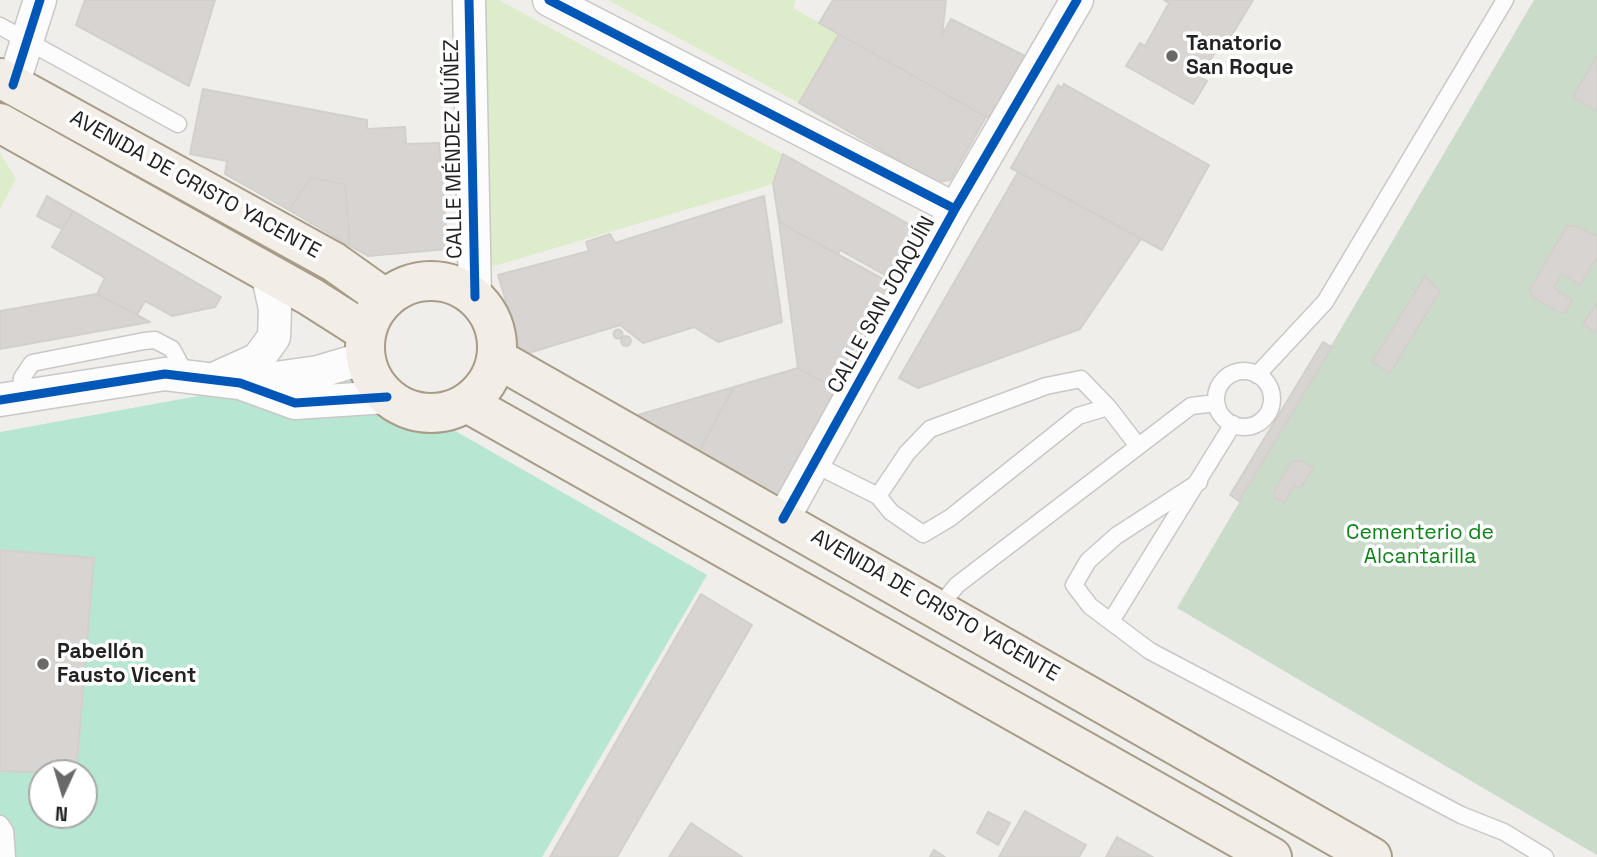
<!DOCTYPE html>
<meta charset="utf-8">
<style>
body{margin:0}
#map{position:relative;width:1597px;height:857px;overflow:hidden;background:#f0eeeb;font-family:"Space Grotesk",sans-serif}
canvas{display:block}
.north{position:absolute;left:28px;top:759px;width:70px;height:70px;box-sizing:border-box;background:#fff;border:2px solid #a7a7a7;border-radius:50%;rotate:184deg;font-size:19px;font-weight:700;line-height:28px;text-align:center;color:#222}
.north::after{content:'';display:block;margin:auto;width:24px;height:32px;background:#6a6968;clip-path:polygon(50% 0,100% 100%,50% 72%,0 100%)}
</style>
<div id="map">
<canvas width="1597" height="857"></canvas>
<div class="north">N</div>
</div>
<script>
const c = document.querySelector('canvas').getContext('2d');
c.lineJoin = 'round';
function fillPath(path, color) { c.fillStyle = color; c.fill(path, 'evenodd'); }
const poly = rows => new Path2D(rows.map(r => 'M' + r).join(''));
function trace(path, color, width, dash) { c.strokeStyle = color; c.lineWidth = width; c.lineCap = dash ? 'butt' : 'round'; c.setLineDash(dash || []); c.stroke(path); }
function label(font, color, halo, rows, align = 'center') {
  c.font = font + ' "Space Grotesk",sans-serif'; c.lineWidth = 7; c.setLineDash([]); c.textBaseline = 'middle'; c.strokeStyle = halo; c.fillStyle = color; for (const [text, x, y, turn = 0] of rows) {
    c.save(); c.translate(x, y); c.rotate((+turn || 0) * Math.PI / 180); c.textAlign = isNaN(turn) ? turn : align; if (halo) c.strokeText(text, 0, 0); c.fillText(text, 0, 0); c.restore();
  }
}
const grass = poly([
 [481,0,499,0,783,154,773,184,477,271],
 [608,0,796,0,793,8,839,34,799,103],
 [0,153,16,179,0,209]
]);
const cemetery = poly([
 [1534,0,1597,0,1597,855,1177,608]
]);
const pitch = poly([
 [347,369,707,575,542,857,0,857,0,432],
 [42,773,84,773,84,815,42,815]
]);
const building = poly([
 [85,0,215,0,189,86,76,25,85,0],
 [833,0,946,0,942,35,951,19,1029,58,994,121,819,23,833,0],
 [1253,0,1229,40,1224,36,1201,77,1207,81,1193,104,1126,66,1140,43,1145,46,1169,3,1164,0,1253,0],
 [839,34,986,117,950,180,937,182,799,103,839,34],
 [1596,57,1597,57,1597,111,1573,97,1596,57],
 [1064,84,1209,165,1162,250,1011,168,1058,85,1062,88,1064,84],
 [203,89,367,120,367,129,405,127,406,144,439,143,448,249,368,256,350,246,345,184,310,178,289,210,225,174,227,161,190,154,203,89],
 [783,154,914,227,916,237,892,279,840,250,838,255,779,222,773,184,783,154],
 [1018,172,1141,239,1080,329,918,388,899,378,1018,172],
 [310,178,345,184,350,246,289,210,310,178],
 [47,196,73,211,62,229,37,216,47,196],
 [764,196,782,322,718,342,694,327,643,343,620,325,522,355,498,275,589,251,586,242,610,234,615,243,764,196],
 [73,211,221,297,215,307,172,316,145,301,137,315,97,294,105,278,52,247,73,211],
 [779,222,890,283,832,387,798,368,779,222],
 [1567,226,1577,226,1597,236,1597,257,1580,285,1562,274,1554,288,1572,300,1566,312,1560,313,1533,297,1530,289,1567,226],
 [1425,276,1440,291,1390,373,1372,362,1425,276],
 [97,294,150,322,0,349,0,311,97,294],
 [1597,302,1597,333,1583,325,1597,302],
 '613.5 334a4.5 4.5 0 1 1 9 0a4.5 4.5 0 1 1-9 0Z',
 '621 341a5 5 0 1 1 10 0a5 5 0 1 1-10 0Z',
 [1323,342,1332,347,1239,501,1230,495,1323,342],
 [798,368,839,391,779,500,697,455,734,387,798,368],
 [734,387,697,455,631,417,734,387],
 [1300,460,1313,468,1301,488,1294,486,1285,503,1274,497,1275,490,1291,462,1300,460],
 [0,550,94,558,76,773,0,771,0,550],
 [701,594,752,625,617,857,550,857,701,594],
 [1025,811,1086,845,1079,857,999,857,1025,811],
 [988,812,1010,823,998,845,977,833,988,812],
 [691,823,742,857,669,857,691,823],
 [1117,837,1153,857,1106,857,1117,837],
 [934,850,945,857,930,857,934,850]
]);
const lane = poly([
 [0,26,178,124],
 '1216 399a28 28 0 1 1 56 0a28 28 0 1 1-56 0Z',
 [1257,375,1325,302,1505,0],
 [20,397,22,378,32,363,144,341,155,340,172,349,186,375],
 [1108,407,1078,416,950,518,923,534,891,512,878,496,907,453,930,429,1046,386,1081,379,1108,407,1138,446],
 [814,464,878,496],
 [1199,482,1116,536,1088,561,1074,585,1090,606,1150,651,1461,815,1504,832,1545,857],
 [938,608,957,585,1191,406,1216,403],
 [1111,621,1233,424],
 [0,824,5,831,7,857]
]);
const street = poly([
 [469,0,475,297],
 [549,0,955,209],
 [13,85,40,0],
 [216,378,258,359,274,337,275,309,267,272],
 [247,382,318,372,365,358],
 [0,400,165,374,240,383,295,403,387,397],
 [783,519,955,209,1077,0]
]);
const primary = poly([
 [0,78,334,262,386,299],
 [0,123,311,297,366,332],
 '365 347a66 66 0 1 1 132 0a66 66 0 1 1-132 0Z',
 [496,358,1372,857],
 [467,403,1272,857]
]);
const cycleway = poly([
 [469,0,475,297],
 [549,0,955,209],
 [13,85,40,0],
 [0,400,165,374,240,383,295,403,387,397],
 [783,519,955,209,1077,0]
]);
const markers = [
 [1172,56,7,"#6a6968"],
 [43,664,7,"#6a6968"]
];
const poiNames = [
 ["Tanatorio",1186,44],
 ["San Roque",1186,68],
 ["Pabellón",57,652],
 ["Fausto Vicent",57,676]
];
const streetNames = [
 ["CALLE MÉNDEZ NÚÑEZ",454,149,-91],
 ["AVENIDA DE CRISTO YACENTE",195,185,29],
 ["CALLE SAN JOAQUÍN",882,305,-61],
 ["AVENIDA DE CRISTO YACENTE",935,606,30]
];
const parkNames = [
 ["Cementerio de",1420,533],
 ["Alcantarilla",1420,557]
];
fillPath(grass, '#ddeccb');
fillPath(cemetery, '#cadbca');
fillPath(pitch, '#b7e6d2');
fillPath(building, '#d7d4d2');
trace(building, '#d3d0cc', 2);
trace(lane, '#c9c8c7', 19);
trace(street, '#c9c8c7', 35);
trace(primary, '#a79c86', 42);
trace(lane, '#fdfcfc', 16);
trace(street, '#fdfcfc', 32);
trace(primary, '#f3ede7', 38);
trace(cycleway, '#0057b8', 9);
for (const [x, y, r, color] of markers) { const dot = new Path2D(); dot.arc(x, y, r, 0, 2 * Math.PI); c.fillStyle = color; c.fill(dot); trace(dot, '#fff', 2.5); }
label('bold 21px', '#222', '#fff', poiNames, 'left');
label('21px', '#222', '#fff', streetNames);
label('21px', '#0c8416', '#fff', parkNames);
</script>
